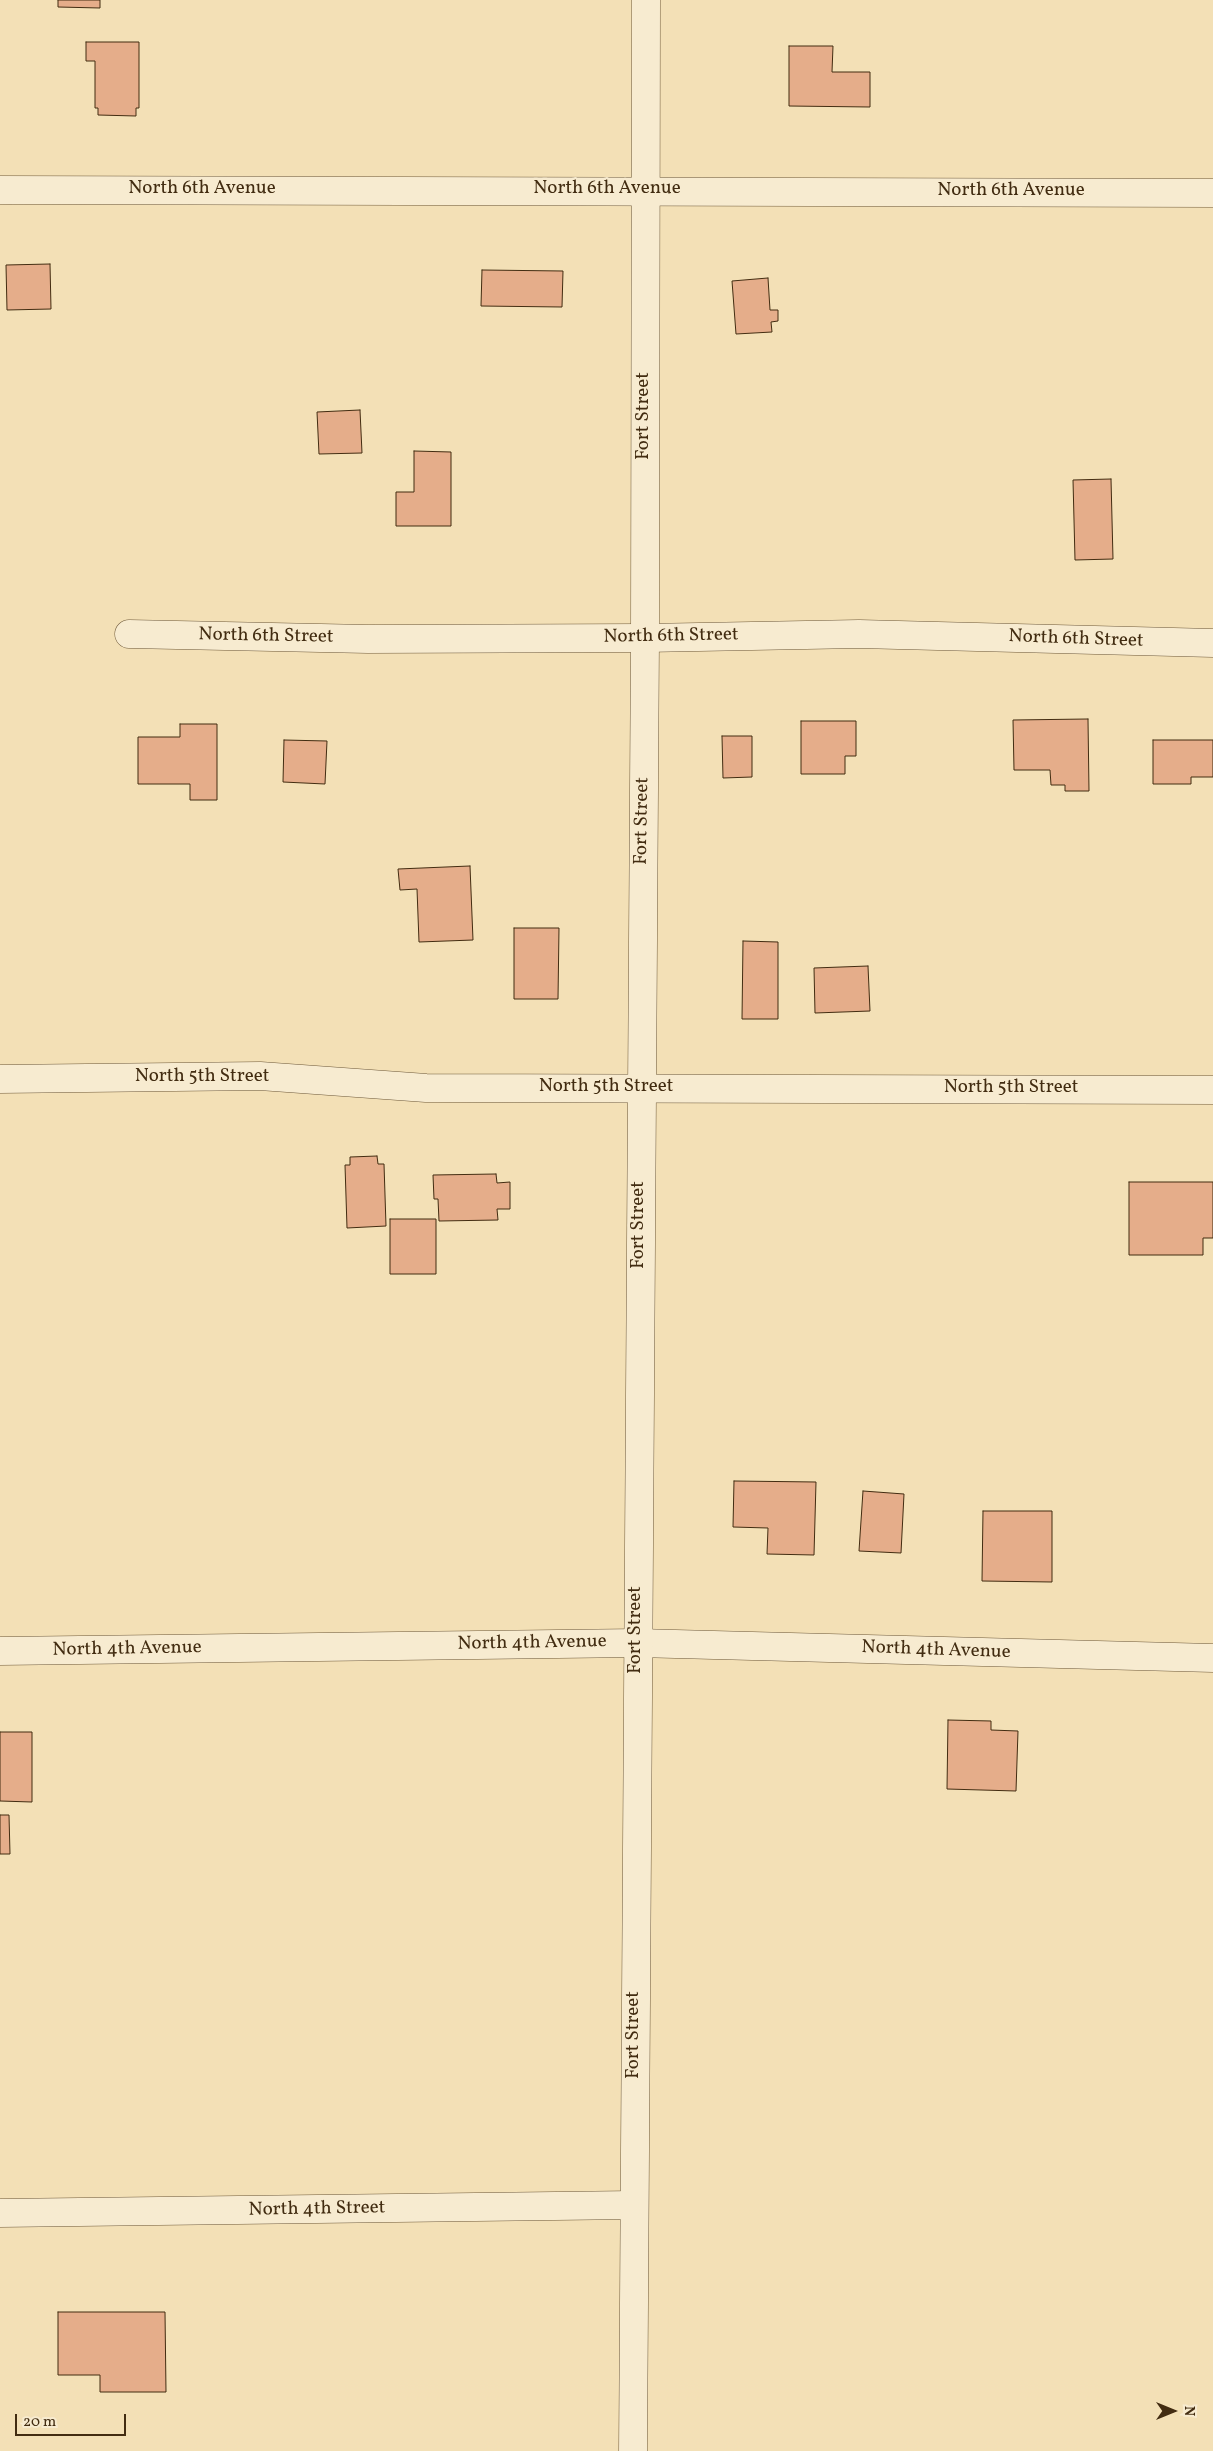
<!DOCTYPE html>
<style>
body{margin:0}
#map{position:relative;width:1213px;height:2451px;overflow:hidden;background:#f3e0b6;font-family:Vollkorn,serif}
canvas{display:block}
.north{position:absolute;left:1148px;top:2386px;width:50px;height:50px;-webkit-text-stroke:4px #f7ebd0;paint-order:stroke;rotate:90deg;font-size:14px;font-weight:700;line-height:20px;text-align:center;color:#422c11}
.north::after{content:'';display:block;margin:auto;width:18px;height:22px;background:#422c11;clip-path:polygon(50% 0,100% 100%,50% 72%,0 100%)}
.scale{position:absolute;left:15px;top:2414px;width:111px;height:22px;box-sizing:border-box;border:2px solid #422c11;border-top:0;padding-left:6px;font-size:15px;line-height:18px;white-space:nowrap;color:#422c11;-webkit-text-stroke:4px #f7ebd0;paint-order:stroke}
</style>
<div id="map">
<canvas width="1213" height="2451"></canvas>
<div class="north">N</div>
<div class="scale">20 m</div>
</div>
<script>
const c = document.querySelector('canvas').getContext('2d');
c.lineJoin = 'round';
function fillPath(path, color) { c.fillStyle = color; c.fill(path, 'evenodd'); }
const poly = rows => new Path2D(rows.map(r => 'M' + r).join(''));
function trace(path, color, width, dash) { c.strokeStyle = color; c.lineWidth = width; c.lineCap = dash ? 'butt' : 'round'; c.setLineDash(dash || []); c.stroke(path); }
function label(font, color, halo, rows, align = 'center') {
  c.font = font + ' Vollkorn,serif'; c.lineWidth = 4.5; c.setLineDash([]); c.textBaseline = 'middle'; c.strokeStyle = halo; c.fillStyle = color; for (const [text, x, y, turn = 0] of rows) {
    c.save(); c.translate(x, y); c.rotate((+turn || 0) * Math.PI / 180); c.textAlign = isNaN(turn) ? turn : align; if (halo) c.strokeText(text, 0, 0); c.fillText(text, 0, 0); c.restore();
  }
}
const building = poly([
 [58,0,100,0,100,8,58,7,58,0],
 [86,42,139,42,139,108,136,108,136,116,98,115,98,108,95,108,95,61,86,61,86,42],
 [789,46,833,46,832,72,870,72,870,107,789,106,789,46],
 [50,264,51,309,7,310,6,265,50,264],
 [482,270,563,271,562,307,481,306,482,270],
 [768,278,770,310,778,310,778,321,771,322,772,332,736,334,732,281,768,278],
 [360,410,362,453,319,454,317,412,360,410],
 [414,451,451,452,451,526,396,526,396,492,414,492,414,451],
 [1111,479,1113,559,1075,560,1073,480,1111,479],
 [1088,719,1089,791,1065,791,1065,785,1051,785,1050,770,1014,770,1013,720,1088,719],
 [801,721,856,721,856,756,845,756,845,774,801,774,801,721],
 [180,724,217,724,217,800,190,800,190,784,138,784,138,737,180,737,180,724],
 [722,736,752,736,752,777,723,778,722,736],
 [284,740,327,741,325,784,283,782,284,740],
 [1153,740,1213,740,1213,777,1191,777,1191,784,1153,784,1153,740],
 [470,866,473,940,419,942,417,889,400,890,398,869,470,866],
 [514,928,559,928,558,999,514,999,514,928],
 [743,941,778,942,778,1019,742,1019,743,941],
 [868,966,870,1011,815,1013,814,968,868,966],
 [377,1156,378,1164,384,1164,386,1226,347,1228,345,1165,350,1165,350,1157,377,1156],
 [496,1174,497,1183,510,1182,510,1209,497,1209,498,1220,439,1221,438,1199,434,1199,433,1175,496,1174],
 [1129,1182,1213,1182,1213,1238,1203,1238,1203,1255,1129,1255,1129,1182],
 [390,1219,436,1219,436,1274,390,1274,390,1219],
 [734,1481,816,1482,814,1555,767,1554,768,1528,733,1527,734,1481],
 [863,1491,904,1494,901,1553,859,1551,863,1491],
 [983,1511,1052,1511,1052,1582,982,1581,983,1511],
 [948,1720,991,1721,991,1730,1018,1731,1016,1791,947,1789,948,1720],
 [0,1732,32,1732,32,1802,0,1801,0,1732],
 [0,1815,9,1815,10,1854,0,1854,0,1815],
 [58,2312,165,2312,166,2392,100,2392,100,2375,58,2375,58,2312]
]);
const minor = poly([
 [0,190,1213,193],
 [129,634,368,639,645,638,859,634,1213,643],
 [0,1079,260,1076,426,1088,1213,1090],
 [0,1651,637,1643,1213,1658],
 [0,2213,634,2205]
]);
const tertiary = poly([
 [633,2451,645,638,646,0]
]);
const streetNames = [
 ["North 6th Avenue",202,190],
 ["North 6th Avenue",607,190],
 ["North 6th Avenue",1011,192],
 ["Fort Street",645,416,-90],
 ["North 6th Street",266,637,1],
 ["North 6th Street",671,637,-1],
 ["North 6th Street",1076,640,2],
 ["Fort Street",643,821,-89],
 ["North 5th Street",202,1078],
 ["North 5th Street",606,1088],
 ["North 5th Street",1011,1089],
 ["Fort Street",640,1225,-90],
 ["Fort Street",637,1630,-90],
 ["North 4th Avenue",532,1644,-1],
 ["North 4th Avenue",127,1650,-1],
 ["North 4th Avenue",936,1651,2],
 ["Fort Street",635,2035,-90],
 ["North 4th Street",317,2210,-1]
];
fillPath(building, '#e5ad8a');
trace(building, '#422c11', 1);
trace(minor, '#6e593a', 29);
trace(tertiary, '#6e593a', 29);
trace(minor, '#f7ebd0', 28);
trace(tertiary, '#f7ebd0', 28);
label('19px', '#422c11', '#f7ebd0', streetNames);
</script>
